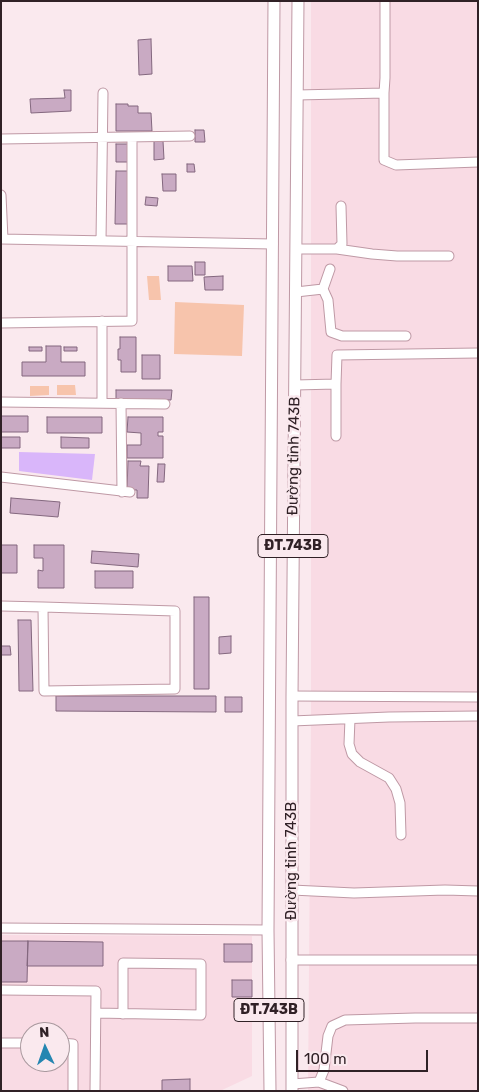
<!DOCTYPE html>
<meta charset="utf-8">
<style>
body{margin:0}
#map{position:relative;width:479px;height:1092px;overflow:hidden;background:#fae9ee;font-family:Rubik,sans-serif}
canvas{display:block}
.frame{position:absolute;inset:0;border:2px solid #302126;pointer-events:none}
.north{position:absolute;left:20px;top:1022px;width:50px;height:50px;box-sizing:border-box;background:#fae9ee;border:1px solid #a9999e;border-radius:50%;rotate:357deg;font-size:14px;font-weight:700;line-height:20px;text-align:center;color:#302126}
.north::after{content:'';display:block;margin:auto;width:18px;height:22px;background:#2486b1;clip-path:polygon(50% 0,100% 100%,50% 72%,0 100%)}
.scale{position:absolute;left:296px;top:1050px;width:132px;height:22px;box-sizing:border-box;border:2px solid #302126;border-top:0;padding-left:6px;font-size:15px;line-height:18px;white-space:nowrap;color:#302126;-webkit-text-stroke:4px #fae9ee;paint-order:stroke}
</style>
<div id="map">
<canvas width="479" height="1092"></canvas>
<div class="frame"></div>
<div class="north">N</div>
<div class="scale">100 m</div>
</div>
<script>
const c = document.querySelector('canvas').getContext('2d');
c.lineJoin = 'round';
function fillPath(path, color) { c.fillStyle = color; c.fill(path, 'evenodd'); }
const poly = rows => new Path2D(rows.map(r => 'M' + r).join(''));
function trace(path, color, width, dash) { c.strokeStyle = color; c.lineWidth = width; c.lineCap = dash ? 'butt' : 'round'; c.setLineDash(dash || []); c.stroke(path); }
function label(font, color, halo, rows, align = 'center') {
  c.font = font + ' Rubik,sans-serif'; c.lineWidth = 5; c.setLineDash([]); c.textBaseline = 'middle'; c.strokeStyle = halo; c.fillStyle = color; for (const [text, x, y, turn = 0] of rows) {
    c.save(); c.translate(x, y); c.rotate((+turn || 0) * Math.PI / 180); c.textAlign = isNaN(turn) ? turn : align; if (halo) c.strokeText(text, 0, 0); c.fillText(text, 0, 0); c.restore();
  }
}
const built = poly([
 [311,1,478,1,478,1091,308,1091,311,722],
 [1,935,252,936,252,1076,220,1091,1,1091],
 [30,1032,60,1032,60,1062,30,1062]
]);
const green = poly([
 [147,276,159,276,161,300,149,300],
 [175,302,244,305,242,356,174,354],
 [57,385,75,385,76,395,57,395],
 [30,386,49,386,49,395,30,396]
]);
const water = poly([
 [19,452,95,454,92,480,19,471]
]);
const building = poly([
 [151,39,152,74,139,75,138,40,151,39],
 [64,90,71,90,71,111,31,113,30,99,65,98,64,90],
 [116,104,128,104,128,106,138,106,138,113,151,113,152,131,116,131,116,104],
 [195,130,204,130,205,142,195,142,195,130],
 [154,141,163,141,164,159,154,160,154,141],
 [116,144,129,144,129,162,116,162,116,144],
 [187,164,194,164,195,172,187,172,187,164],
 [116,171,129,171,129,224,115,224,116,171],
 [162,174,176,174,176,191,163,191,162,174],
 [146,197,158,198,157,206,145,205,146,197],
 [195,262,205,262,205,275,195,275,195,262],
 [168,266,192,266,193,281,168,281,168,266],
 [223,276,223,290,205,290,204,277,223,276],
 [120,337,136,337,136,372,121,372,121,360,118,360,118,349,120,349,120,337],
 [46,346,61,346,61,362,85,362,85,376,22,376,22,362,46,362,46,346],
 [29,347,42,347,42,351,29,351,29,347],
 [64,347,77,347,77,351,64,351,64,347],
 [142,355,160,355,160,379,142,379,142,355],
 [116,390,172,390,171,400,116,400,116,390],
 [1,416,28,416,28,432,1,432,1,416],
 [47,417,102,417,102,433,47,433,47,417],
 [128,417,163,417,163,432,158,432,158,436,163,436,163,458,127,458,127,445,141,445,141,433,127,432,128,417],
 [1,437,20,437,20,448,1,448,1,437],
 [61,437,89,438,89,448,61,448,61,437],
 [128,461,141,461,140,466,149,466,148,498,137,498,137,490,127,490,128,461],
 [158,464,165,464,164,482,157,482,158,464],
 [11,498,60,502,58,517,10,513,11,498],
 [1,545,17,545,17,573,1,573,1,545],
 [34,545,64,545,64,588,38,588,38,570,43,571,43,558,34,558,34,545],
 [92,551,139,554,138,567,91,563,92,551],
 [95,571,133,571,133,588,95,588,95,571],
 [194,597,209,597,209,689,194,689,194,597],
 [18,620,31,620,33,691,19,691,18,620],
 [231,636,231,653,219,654,219,637,231,636],
 [1,646,10,646,11,655,1,655,1,646],
 [56,696,216,696,216,712,56,711,56,696],
 [225,697,242,697,242,712,225,712,225,697],
 [1,941,28,941,27,982,1,982,1,941],
 [28,941,103,942,103,966,27,966,28,941],
 [224,944,252,944,252,962,224,962,224,944],
 [232,980,252,980,252,997,232,997,232,980],
 [190,1079,190,1091,162,1091,162,1080,190,1079]
]);
const minor = poly([
 [384,93,384,160,396,165,478,162],
 [297,95,384,93,385,78,385,1],
 [1,139,190,136],
 [1,195,3,239],
 [1,239,273,244],
 [101,241,103,93],
 [296,249,337,249,342,244,341,206],
 [337,249,372,254,397,256,449,256],
 [323,289,330,269],
 [296,292,323,289,328,300,331,332,342,336,406,336],
 [102,321,102,403],
 [1,323,132,321,132,137],
 [295,385,336,384,337,355,478,353],
 [1,402,165,404],
 [121,403,122,492],
 [336,436,336,384],
 [1,477,130,492],
 [1,606,43,607,175,611,175,689,44,691,43,607],
 [292,696,478,697],
 [350,719,349,744,352,754,360,762,389,778,396,789,400,803,401,835],
 [292,721,389,717,478,716],
 [292,890,354,893,445,890,478,891],
 [1,928,268,930],
 [291,960,478,960],
 [1,990,96,991,95,1091],
 [96,1013,201,1015,201,964,123,963,123,1014],
 [1,1043,30,1043],
 [60,1043,73,1044,73,1091],
 [319,1082,343,1091],
 [292,1084,319,1082,324,1070,328,1036,332,1026,345,1020,415,1018,478,1018]
]);
const major = poly([
 [270,1091,268,930,274,1],
 [292,1091,292,696,298,1]
]);
const shields = [
 [293,546,70],
 [269,1010,70]
];
const shieldNames = [
 ["ĐT.743B",293,546],
 ["ĐT.743B",269,1010]
];
const streetNames = [
 ["Đường tỉnh 743B",294,456,-89],
 ["Đường tỉnh 743B",292,861,-90]
];
fillPath(built, '#f9dbe4');
fillPath(green, '#f7c4ac');
fillPath(water, '#d9b6fa');
fillPath(building, '#c9aac3');
trace(building, '#83677e', 1);
trace(minor, '#bf99a5', 11);
trace(major, '#bf99a5', 13);
trace(minor, '#fff', 9);
trace(major, '#fff', 11);
for (const [x, y, w] of shields) { const box = new Path2D(); box.roundRect(x - w / 2, y - 11.5, w, 23, 4); c.fillStyle = '#fae9ee'; c.fill(box); trace(box, '#302126', 1); }
label('bold 14px', '#302126', null, shieldNames);
label('15px', '#302126', '#fae9ee', streetNames);
</script>
